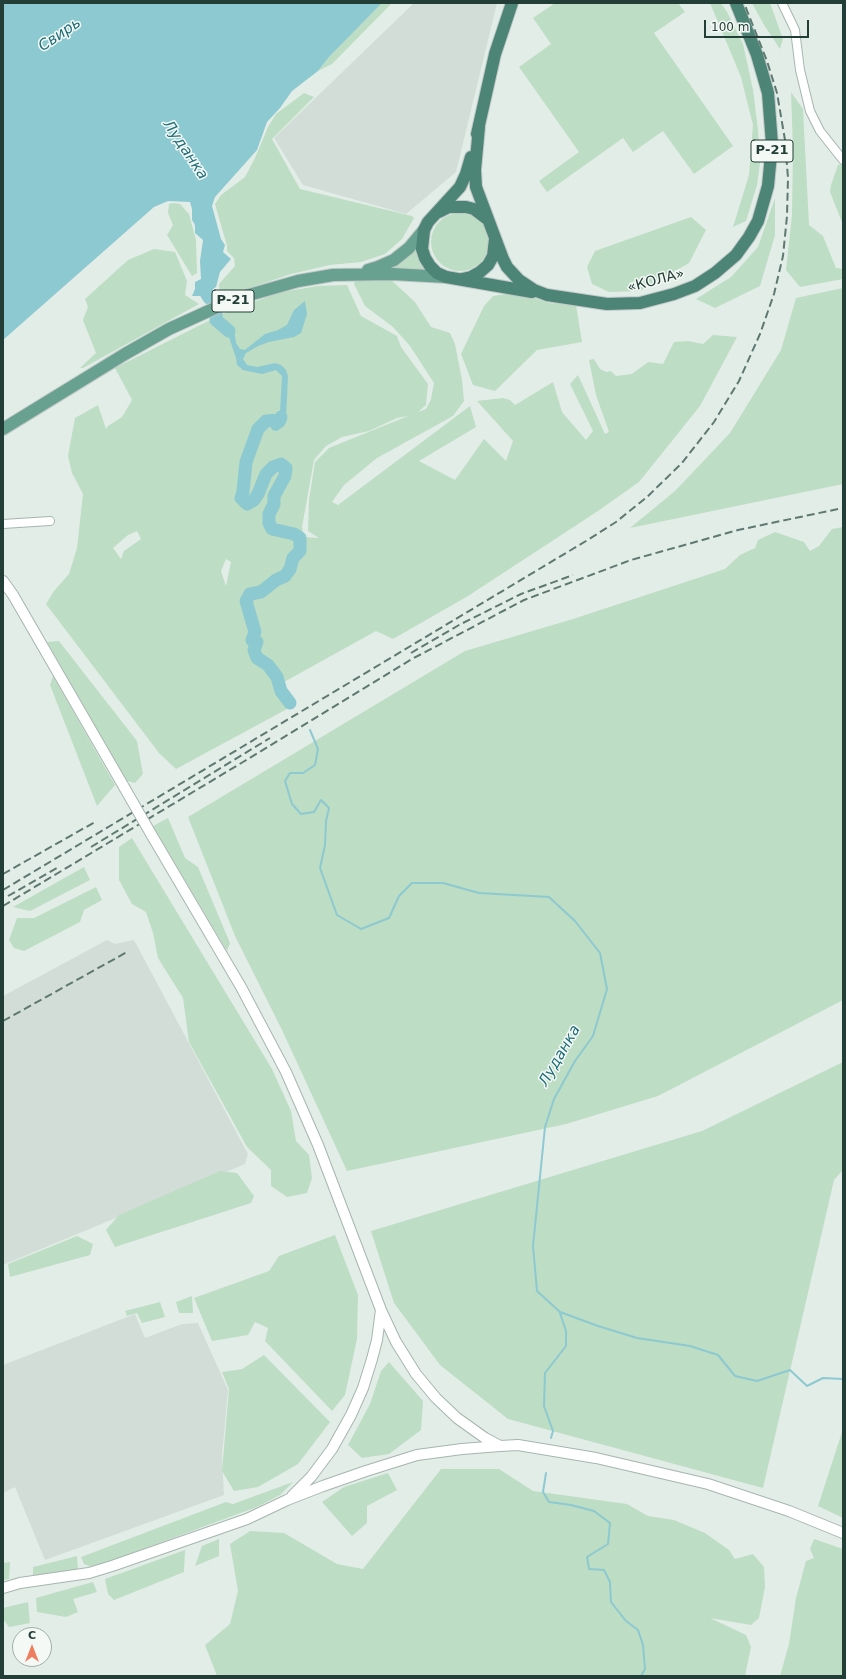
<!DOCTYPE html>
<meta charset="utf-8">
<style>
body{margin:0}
#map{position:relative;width:846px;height:1679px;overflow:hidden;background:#e3ede8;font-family:"DejaVu Sans",sans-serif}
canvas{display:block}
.frame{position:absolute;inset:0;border:4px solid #233e36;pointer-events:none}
.north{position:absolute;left:12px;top:1627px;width:40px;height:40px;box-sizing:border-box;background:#f4f9f6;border:1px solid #a0aea9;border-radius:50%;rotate:0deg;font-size:11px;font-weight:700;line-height:16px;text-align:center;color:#233e36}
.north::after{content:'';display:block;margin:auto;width:14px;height:18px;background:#ee7d60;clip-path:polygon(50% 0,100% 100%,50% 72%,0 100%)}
.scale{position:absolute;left:704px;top:20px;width:105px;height:18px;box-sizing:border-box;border:2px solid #233e36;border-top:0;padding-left:5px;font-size:12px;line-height:14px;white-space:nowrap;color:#233e36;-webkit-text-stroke:3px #f4f9f6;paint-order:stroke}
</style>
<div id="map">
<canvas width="846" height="1679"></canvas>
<div class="frame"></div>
<div class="north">С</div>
<div class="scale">100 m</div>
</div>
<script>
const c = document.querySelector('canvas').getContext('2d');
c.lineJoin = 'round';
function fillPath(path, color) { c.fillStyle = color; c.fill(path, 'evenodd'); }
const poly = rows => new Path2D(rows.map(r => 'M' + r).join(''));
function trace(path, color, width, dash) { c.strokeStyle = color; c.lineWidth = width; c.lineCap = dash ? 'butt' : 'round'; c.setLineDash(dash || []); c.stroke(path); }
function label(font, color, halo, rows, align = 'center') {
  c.font = font + ' "DejaVu Sans",sans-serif'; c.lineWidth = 3; c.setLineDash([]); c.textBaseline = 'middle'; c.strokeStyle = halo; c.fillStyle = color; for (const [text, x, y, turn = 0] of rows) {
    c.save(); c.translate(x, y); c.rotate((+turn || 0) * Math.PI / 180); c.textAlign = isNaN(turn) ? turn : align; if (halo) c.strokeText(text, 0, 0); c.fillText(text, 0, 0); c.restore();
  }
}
const built = poly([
 [414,3,497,3,456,172,406,214,303,185,274,138],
 [107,940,115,944,134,940,248,1154,245,1164,3,1265,3,996],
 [135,1314,145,1338,182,1324,198,1323,228,1390,222,1455,224,1495,45,1560,15,1487,19,1485,3,1493,3,1365]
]);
const green = poly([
 [382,3,392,3,332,64,318,71,329,57],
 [555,3,678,3,685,12,654,33,733,146,694,174,663,131,633,152,623,138,547,192,539,181,579,152,519,67,551,44,533,18],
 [710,3,721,3,727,12,743,44,753,90,758,130,760,163,757,185,746,221,733,227,749,175,753,125,741,77],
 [752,3,770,3,783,39,780,49,764,25],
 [791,92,803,109,809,225,823,236,836,268,843,269,843,279,800,287,786,270,792,215,793,150],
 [304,93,314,97,272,139,300,189,412,216,414,218,402,239,385,254,361,262,330,265,291,274,220,298,219,284,235,266,234,258,227,251,227,246,215,204,221,195,245,177,255,158,268,127,276,114],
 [843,164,843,234,843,225,830,192,831,185,838,165],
 [775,198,775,235,760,286,715,308,696,299,731,277,758,247],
 [173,203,180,204,189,214,196,240,197,273,192,276,167,235,173,225,168,213,169,204],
 '431 242a29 29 0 1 1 58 0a29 29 0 1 1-58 0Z',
 [691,217,706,230,689,263,640,291,609,292,592,284,587,267,595,251],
 [154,249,175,252,187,281,185,295,199,304,83,368,80,368,96,353,83,320,88,307,85,299,128,260],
 [416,249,420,260,426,271,389,268],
 [356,278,389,278,415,302,431,327,450,333,455,344,462,380,464,401,453,416,377,458,344,485,332,502,338,505,470,406,476,427,419,461,455,480,484,439,506,461,513,441,477,401,503,398,510,400,515,405,553,382,562,412,586,440,593,431,570,384,578,375,605,434,609,432,596,395,589,360,594,359,600,369,606,372,611,371,616,376,632,374,648,362,663,364,674,342,688,341,703,344,713,335,737,337,700,406,639,482,598,511,468,596,393,639,376,631,275,687,287,709,176,769,159,753,46,604,54,591,69,574,77,548,83,494,72,473,68,456,75,418,98,405,106,429,108,426,122,417,132,400,115,368,228,311,282,292,318,286,347,285,361,316,397,336,401,347,428,384,426,405,418,412,426,409,431,399,434,383,410,346,393,327,365,306,354,284],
 [408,416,329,448,315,462,309,500,308,531,319,538,304,537,302,527,314,460,326,446,342,437,369,431,397,418],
 [137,531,141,539,124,551,121,559,113,548,128,535],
 [226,559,231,562,226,586,221,571],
 [843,288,843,484,630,528,675,491,730,433,781,350,796,298],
 [506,294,524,294,549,303,576,305,582,342,537,350,495,391,473,385,461,354,484,306,493,296],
 [843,527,843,1000,658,1096,566,1124,347,1171,282,1030,235,936,188,817,465,651,573,619,725,569,740,555,755,548,758,540,775,532,804,542,810,551,819,546,832,529],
 [59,641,137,741,143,774,135,783,127,781,47,642],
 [53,676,115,785,97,806,50,685],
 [168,818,185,858,198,867,230,943,227,951,153,826],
 [132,838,272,1069,291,1111,296,1141,309,1155,312,1178,307,1193,287,1197,271,1186,271,1170,247,1147,189,1042,183,998,158,958,153,933,146,912,132,904,119,880,119,847],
 [84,867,90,880,30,911,13,907],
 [96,887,102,900,84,910,80,922,24,951,14,948,9,940,17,918,34,918],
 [843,1062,843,1170,834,1180,763,1488,508,1419,440,1365,394,1303,371,1231,702,1131],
 [220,1171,237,1173,254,1196,251,1203,115,1247,106,1230,119,1215],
 [335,1235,358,1295,357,1339,345,1395,332,1411,265,1341,268,1328,255,1322,248,1335,212,1341,194,1298,269,1271,279,1256],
 [77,1236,93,1244,90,1255,10,1277,8,1264],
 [192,1296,193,1313,179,1313,176,1302],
 [160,1302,165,1317,142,1323,137,1313,127,1316,125,1311],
 [264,1355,330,1422,298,1464,258,1487,234,1491,222,1471,229,1389,222,1372,242,1369],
 [389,1362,423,1401,421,1430,389,1454,362,1458,348,1445,370,1404,381,1371],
 [843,1429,843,1518,818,1506],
 [441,1469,499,1469,533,1491,627,1504,648,1516,674,1520,705,1533,729,1550,735,1559,753,1554,764,1567,765,1587,759,1618,751,1625,710,1618,746,1635,751,1647,745,1676,217,1676,205,1645,230,1624,238,1591,230,1544,250,1531,284,1533,337,1564,363,1569],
 [388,1473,397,1490,367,1506,367,1523,352,1536,322,1502,344,1487],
 [293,1482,280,1495,257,1507,94,1567,89,1566,84,1564,81,1557,226,1502,233,1504],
 [219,1539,219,1556,195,1566,202,1546],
 [814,1539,843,1549,843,1676,780,1676,789,1644,796,1598,806,1561,814,1558,810,1549],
 [185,1550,184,1572,114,1600,108,1594,105,1579],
 [77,1556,78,1570,33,1580,33,1567],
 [10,1562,9,1579,3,1580,3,1563],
 [93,1582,97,1592,73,1599,78,1612,66,1617,37,1612,36,1598],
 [28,1602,30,1623,9,1627,3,1619,3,1608]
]);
const water = poly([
 [3,3,382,3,329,57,318,71,292,91,280,108,267,122,257,150,215,197,212,206,221,239,225,245,223,252,231,259,220,272,216,287,201,296,192,296,195,289,195,282,201,279,200,261,203,240,195,233,195,225,192,220,192,209,190,202,168,201,154,207,3,340],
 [305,301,307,314,301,333,294,337,269,342,258,346,246,353,243,359,247,365,257,367,275,363,281,365,286,370,288,376,286,418,284,426,277,431,272,430,271,427,275,426,276,423,266,421,269,418,275,416,280,412,282,376,276,370,262,374,243,370,237,365,236,358,228,334,215,324,216,320,221,320,234,329,236,343,240,349,245,350,265,334,278,330,287,325,294,310]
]);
const stream = poly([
 [310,730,318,749,315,765,303,773,290,773,285,781,292,804,301,814,314,812,321,800,329,808,326,821,325,845,320,868,337,915,361,929,389,918,399,896,412,883,443,883,479,893,549,897,575,921,600,953,607,989,593,1036,575,1061,554,1099,545,1127,533,1246,537,1291,560,1312,598,1326,637,1338,690,1346,718,1355,735,1376,757,1381,790,1370,807,1386,823,1378,843,1379],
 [551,1438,553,1431,544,1406,545,1373,566,1346,566,1331,560,1313],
 [546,1473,543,1492,549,1502,571,1505,594,1511,610,1523,608,1544,587,1557,589,1569,604,1570,610,1582,611,1602,626,1621,638,1630,643,1645,645,1669,641,1676]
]);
const river = poly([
 [209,276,206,293,209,298],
 [216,313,216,320,229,331],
 [281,417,280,420,266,421,258,429,246,462,243,492,241,498,247,504,254,500,258,494,266,474,273,467,281,464,286,468,285,476,274,496,274,504,269,514,269,523,272,529,294,534,300,538,300,551,293,558,290,569,285,576,276,580,261,592,250,594,246,601,255,632,252,640,257,642,254,650,257,658,268,665,277,677,281,691,290,703]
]);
const minor = poly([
 [782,3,795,30,800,70,810,111,820,131,843,160],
 [3,524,50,521]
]);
const tertiary = poly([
 [3,581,13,595,124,787],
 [151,834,241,987,286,1072,318,1145,381,1310,396,1342,416,1374,436,1398,457,1418,485,1438,500,1446],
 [292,1496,311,1477,332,1449,351,1415,363,1388,372,1359,377,1340,381,1310],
 [3,1588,20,1583,89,1573,112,1566,247,1519,287,1500,323,1486,366,1471,417,1455,462,1449,500,1446,518,1445,596,1458,708,1484,789,1511,843,1533]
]);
const primary = poly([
 [368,270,378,267,394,260,409,248,424,230],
 [3,429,125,354,169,329,224,304,249,295,298,281,333,275,392,274,446,277]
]);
const trunk = poly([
 [479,127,475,170,476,187,503,259,507,267,519,280,534,290,547,295,607,304,640,303,674,294,695,286,715,273,736,255,749,237,758,221,768,186,772,144,768,93,757,55,736,3],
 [477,134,495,54,512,3],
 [471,157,466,174,460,187,428,222,424,230,422,249,425,258,430,266,437,273,446,277,532,292],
 [439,212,449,207,466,207,474,209,487,219],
 [462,279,471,277,480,272,488,265,493,256,495,239]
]);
const rail = poly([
 [411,653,459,625,521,594,573,575],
 [91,847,270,738],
 [3,874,95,822],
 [3,890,586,541,616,522,647,497,682,463,714,422,739,381,760,334,774,294,783,256,787,216,788,178,785,140,777,93,767,61,744,3],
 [8,896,57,868],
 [3,906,243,762,412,659,524,600,631,560,738,530,843,508],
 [3,1021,127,952]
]);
const tertiaryBridge = poly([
 [124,787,151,834]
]);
const shields = [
 [772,151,42],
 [233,301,42]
];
const shieldNames = [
 ["Р-21",772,151],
 ["Р-21",233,301]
];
const streetNames = [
 ["«КОЛА»",656,281,-15]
];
const waterNames = [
 ["Свирь",60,35,-34],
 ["Луданка",185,150,56],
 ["Луданка",560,1056,-60]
];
fillPath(built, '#d2ddd7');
fillPath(green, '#bdddc4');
fillPath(water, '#8dc9d0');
trace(stream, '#8dc9d0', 2);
trace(river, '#8dc9d0', 13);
trace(minor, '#a6b5af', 10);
trace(tertiary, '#a6b5af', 12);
trace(primary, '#c1c9c7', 14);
trace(trunk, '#c1c9c7', 14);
trace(minor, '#fff', 8);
trace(tertiary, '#fff', 10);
trace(primary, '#69a190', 12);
trace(trunk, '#4c8576', 12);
trace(rail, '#5e7971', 2, [8, 4]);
trace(tertiaryBridge, '#a6b5af', 12, []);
trace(tertiaryBridge, '#fff', 10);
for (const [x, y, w] of shields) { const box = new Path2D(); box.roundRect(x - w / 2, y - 11, w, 22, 3); c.fillStyle = '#f4f9f6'; c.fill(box); trace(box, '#233e36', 1); }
label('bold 13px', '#233e36', null, shieldNames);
label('14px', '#233e36', '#f4f9f6', streetNames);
label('italic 15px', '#1f6e79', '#f4f9f6', waterNames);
</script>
